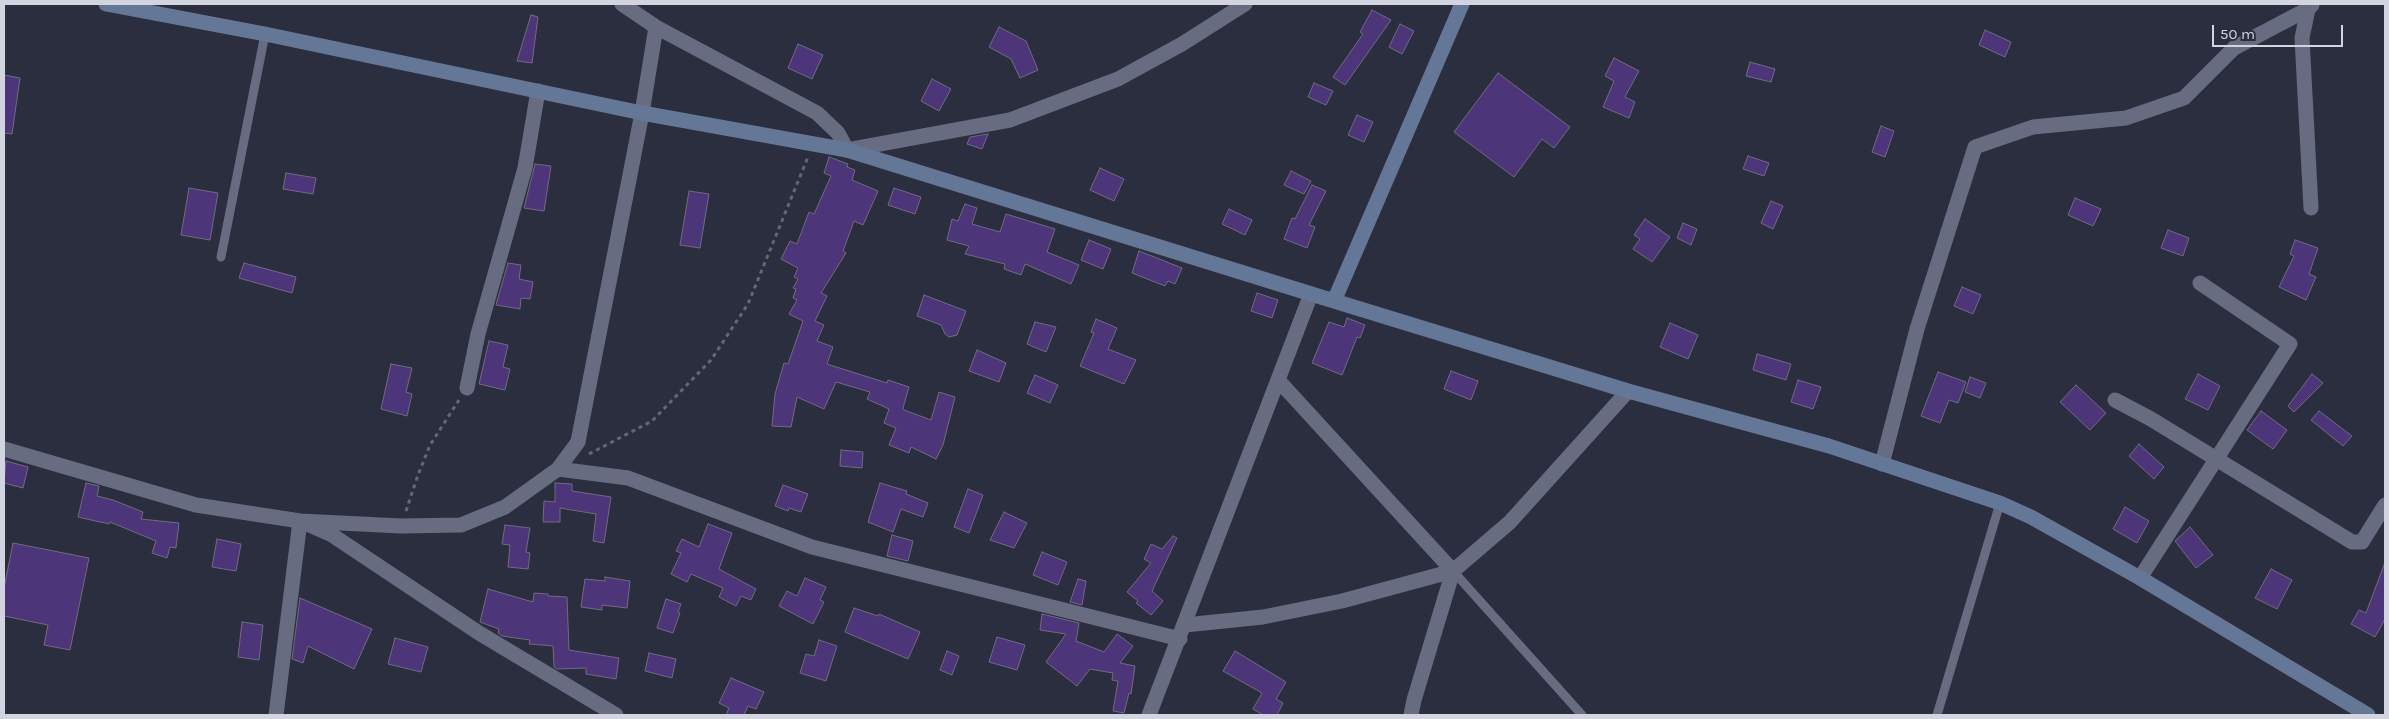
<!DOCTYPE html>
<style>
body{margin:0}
#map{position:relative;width:2389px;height:719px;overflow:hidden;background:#2a2e3f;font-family:Karla,sans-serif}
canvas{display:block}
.frame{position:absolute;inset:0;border:5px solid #d2d5e0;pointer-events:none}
.scale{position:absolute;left:2212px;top:25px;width:131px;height:22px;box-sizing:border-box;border:2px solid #d2d5e0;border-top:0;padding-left:6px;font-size:15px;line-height:18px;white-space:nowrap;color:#d2d5e0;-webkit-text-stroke:4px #2a2e3f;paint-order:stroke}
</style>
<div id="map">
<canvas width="2389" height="719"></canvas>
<div class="frame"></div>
<div class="scale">50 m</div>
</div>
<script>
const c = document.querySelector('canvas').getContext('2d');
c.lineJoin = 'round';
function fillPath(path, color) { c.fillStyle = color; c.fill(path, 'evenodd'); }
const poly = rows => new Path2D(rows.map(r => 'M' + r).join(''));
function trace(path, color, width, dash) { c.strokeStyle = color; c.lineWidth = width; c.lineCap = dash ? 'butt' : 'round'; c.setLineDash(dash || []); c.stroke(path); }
const building = poly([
 [1372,10,1391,20,1345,85,1333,77,1363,34,1360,32,1372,10],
 [531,15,538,17,532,63,517,61,531,15],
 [1400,24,1414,31,1402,54,1389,47,1400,24],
 [999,27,1026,41,1038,70,1020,78,1011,59,989,47,999,27],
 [1985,30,2011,42,2005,57,1979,45,1985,30],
 [798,44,823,55,812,79,788,68,798,44],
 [1614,58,1639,71,1625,97,1635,102,1629,118,1603,107,1614,81,1605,76,1614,58],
 [1750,62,1775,69,1771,82,1746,76,1750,62],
 [1498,73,1570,127,1554,148,1542,139,1514,177,1454,132,1498,73],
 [4,75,20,78,12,134,4,133,4,75],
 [932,79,951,89,939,111,921,101,932,79],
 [1314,83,1333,91,1326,105,1308,97,1314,83],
 [1357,115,1373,122,1364,142,1348,135,1357,115],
 [1881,126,1894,131,1885,157,1872,152,1881,126],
 [988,134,982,149,967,144,970,137,988,134],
 [1748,156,1769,163,1764,176,1743,169,1748,156],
 [829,157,848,164,847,167,855,170,852,180,878,191,863,225,854,221,843,251,846,253,821,293,827,296,815,321,824,325,817,341,833,347,827,364,887,383,888,380,909,387,903,408,904,410,931,420,939,392,955,397,943,445,936,459,911,447,909,453,889,445,896,428,884,423,889,409,867,399,870,392,836,382,824,409,797,397,791,427,772,426,775,394,784,363,788,364,803,321,789,314,797,300,793,298,796,289,793,288,798,279,794,277,798,268,781,259,790,241,797,244,809,212,814,214,831,176,824,173,829,157],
 [535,164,551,166,544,211,524,208,535,164],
 [1100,168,1124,179,1114,201,1090,190,1100,168],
 [1291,171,1311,181,1304,194,1284,185,1291,171],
 [286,173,316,178,313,194,283,189,286,173],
 [1312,185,1326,191,1309,225,1315,227,1307,248,1284,239,1292,218,1295,219,1312,185],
 [189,188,218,193,210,240,181,235,189,188],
 [894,188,921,197,915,214,888,205,894,188],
 [689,191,709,194,700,248,680,245,689,191],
 [2075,198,2101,209,2093,226,2068,215,2075,198],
 [1771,201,1783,206,1773,229,1761,223,1771,201],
 [965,204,977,208,972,224,1000,232,1006,214,1055,229,1047,252,1079,265,1071,284,1025,264,1021,275,1004,269,1005,264,965,254,969,246,947,240,952,219,958,221,965,204],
 [1229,209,1252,220,1245,235,1222,224,1229,209],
 [1645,219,1670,237,1652,262,1633,249,1640,239,1634,235,1645,219],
 [1683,223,1697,229,1691,245,1677,238,1683,223],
 [2168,230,2189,238,2183,256,2161,248,2168,230],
 [1089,240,1111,249,1103,269,1081,260,1089,240],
 [2295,240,2318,248,2309,274,2316,277,2306,300,2279,287,2294,256,2290,254,2295,240],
 [1139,251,1182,268,1175,284,1168,281,1165,286,1132,273,1139,251],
 [244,263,296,277,292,293,239,278,244,263],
 [508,263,521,265,519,279,533,282,530,299,521,298,520,309,496,305,508,263],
 [1962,287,1981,295,1973,314,1954,306,1962,287],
 [1257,293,1278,300,1272,318,1251,311,1257,293],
 [924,295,966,311,957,335,949,337,945,334,941,325,917,316,924,295],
 [1347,318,1365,325,1360,338,1357,337,1342,375,1312,363,1329,322,1344,327,1347,318],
 [1096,319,1117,328,1108,349,1136,360,1124,384,1080,366,1094,333,1091,332,1096,319],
 [1035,322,1056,327,1046,352,1027,344,1035,322],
 [1670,323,1698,335,1688,359,1660,347,1670,323],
 [489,341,508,345,503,367,510,369,505,390,479,384,489,341],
 [977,350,1006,363,999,382,969,371,977,350],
 [1757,354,1791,364,1786,380,1753,370,1757,354],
 [391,364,412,368,406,392,412,394,407,416,381,409,391,364],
 [1451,371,1478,381,1471,400,1444,389,1451,371],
 [1938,372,1966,382,1958,403,1949,400,1940,423,1921,416,1938,372],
 [2198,374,2220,386,2208,410,2185,399,2198,374],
 [2312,374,2323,383,2294,412,2288,406,2312,374],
 [1035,375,1058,385,1050,403,1027,393,1035,375],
 [1970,377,1986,383,1980,398,1965,392,1970,377],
 [1798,380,1821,387,1813,409,1791,402,1798,380],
 [2076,385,2106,413,2090,430,2060,402,2076,385],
 [2261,411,2287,430,2273,449,2247,430,2261,411],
 [2319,411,2352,436,2343,446,2311,420,2319,411],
 [2139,444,2164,467,2154,479,2129,456,2139,444],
 [841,450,863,452,862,468,840,466,841,450],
 [6,461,28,467,23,488,4,483,6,461],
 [86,483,99,486,97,496,113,500,143,512,141,519,179,523,176,548,170,547,167,558,152,553,156,541,110,522,109,524,78,517,86,483],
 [555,483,572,484,572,491,611,497,604,543,593,541,596,514,560,508,560,522,543,522,544,501,555,502,555,483],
 [880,483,907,491,906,494,928,503,923,517,901,509,893,532,868,522,880,483],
 [783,485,808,494,801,512,789,508,788,511,775,506,783,485],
 [968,489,983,495,969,533,954,527,968,489],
 [2125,507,2149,521,2137,543,2113,529,2125,507],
 [1004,512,1027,523,1014,548,990,540,1004,512],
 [708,524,732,533,719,569,756,589,751,600,741,596,736,606,719,597,723,588,691,574,687,582,671,574,681,553,676,551,682,539,699,547,708,524],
 [505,525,530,528,526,552,530,553,528,569,508,567,510,545,502,544,505,525],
 [2190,527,2213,555,2196,568,2175,541,2190,527],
 [892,535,913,541,908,561,887,556,892,535],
 [1173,536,1177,538,1152,591,1163,601,1151,615,1136,603,1138,601,1127,592,1151,563,1144,559,1151,544,1162,549,1173,536],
 [217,539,241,544,236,571,212,567,217,539],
 [13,543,89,558,70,650,44,645,48,625,4,616,4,588,13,543],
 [1042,552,1067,562,1058,585,1033,575,1042,552],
 [2384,565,2385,565,2385,619,2375,637,2351,624,2359,610,2366,613,2384,565],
 [2271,569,2292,580,2277,609,2255,598,2271,569],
 [605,577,630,581,627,608,602,605,602,610,581,607,585,579,605,581,605,577],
 [805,578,826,587,820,600,824,602,813,624,779,606,787,591,797,596,805,578],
 [1078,579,1086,581,1082,605,1070,602,1078,579],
 [488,589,533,602,534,593,548,594,548,596,567,597,569,650,619,658,616,679,586,674,586,668,557,669,554,667,553,646,529,644,530,640,502,636,498,633,499,629,480,622,488,589],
 [300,598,372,629,354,669,308,646,303,663,292,659,300,598],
 [666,599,681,604,678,612,680,613,673,633,657,628,666,599],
 [854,608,878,616,879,614,920,632,908,659,845,632,854,608],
 [1042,614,1079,623,1076,641,1104,652,1117,634,1133,646,1120,663,1135,666,1131,694,1129,693,1124,713,1113,711,1118,681,1112,680,1113,673,1090,669,1077,686,1046,662,1066,634,1040,630,1042,614],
 [242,622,263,625,259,660,238,657,242,622],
 [997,637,1025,645,1017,670,989,662,997,637],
 [395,638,428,647,421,672,388,664,395,638],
 [819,640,837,646,826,681,800,673,806,654,814,656,819,640],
 [947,651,959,656,952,675,940,670,947,651],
 [1235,651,1286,682,1276,699,1283,703,1277,715,1263,715,1253,709,1262,693,1223,671,1235,651],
 [649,653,676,659,672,678,645,671,649,653],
 [731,678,764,692,756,709,748,706,744,715,726,715,729,708,719,703,731,678]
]);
const path = poly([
 [589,454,652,421,711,360,748,304,808,157],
 [406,511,418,475,430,445,459,400]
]);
const lane = poly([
 [221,257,265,34],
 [1453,571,1582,715],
 [1937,715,2000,503]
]);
const street = poly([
 [622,4,656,27,817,113,838,133,847,150,1010,120,1118,79,1182,44,1245,4],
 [2311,208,2302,38,2308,9,2312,5],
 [1278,380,1453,571,1414,700,1411,715],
 [467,388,478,334,525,168,538,91],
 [2115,400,2151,419,2352,542,2362,542,2385,505],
 [4,449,196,505,300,521,401,526,461,525,505,507,558,469,578,442,642,113,656,27],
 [1882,464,1917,329,1975,147,2033,127,2126,118,2184,98,2234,48,2308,9],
 [558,469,628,478,812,547,1180,639],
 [2140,578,2290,344,2200,283],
 [1185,625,1263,617,1342,601,1453,571,1510,522,1628,391],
 [276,715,300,521,332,535,479,633,616,715],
 [1149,715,1311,294]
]);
const secondary = poly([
 [106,4,265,34,642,113,847,150,1334,301,1462,4],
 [1334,301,1628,391,1829,446,2000,503,2031,517,2140,578,2368,715]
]);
fillPath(building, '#4d357a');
trace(building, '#716b80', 1);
trace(path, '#636776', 3, [4, 4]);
trace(lane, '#676c81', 9);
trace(street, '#676c81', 15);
trace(secondary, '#647796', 15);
</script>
